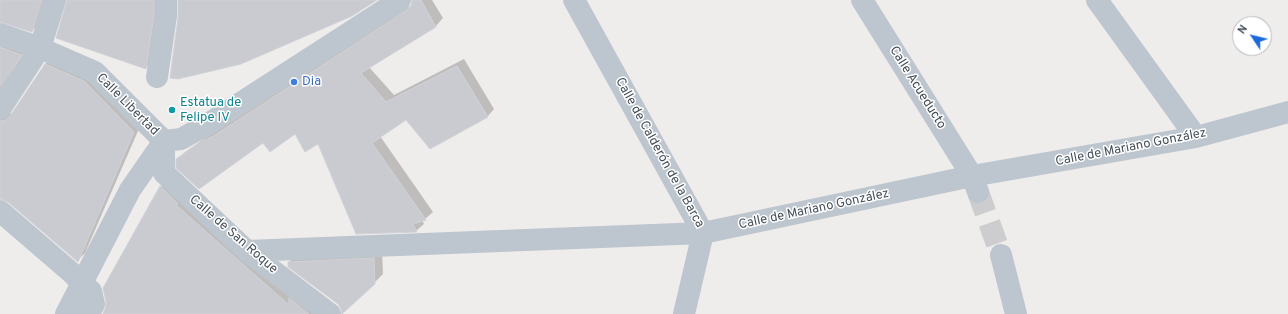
<!DOCTYPE html>
<meta charset="utf-8">
<style>
body{margin:0}
#map{position:relative;width:1288px;height:314px;overflow:hidden;background:#efecec;font-family:Overpass,sans-serif}
canvas{display:block}
.north{position:absolute;left:1232px;top:16px;width:40px;height:40px;box-sizing:border-box;background:#fff;border:1px solid #b5b9bd;border-radius:50%;rotate:305deg;font-size:11px;font-weight:700;line-height:16px;text-align:center;color:#454f59}
.north::after{content:'';display:block;margin:auto;width:14px;height:18px;background:#1b6ada;clip-path:polygon(50% 0,100% 100%,50% 72%,0 100%)}
</style>
<div id="map">
<canvas width="1288" height="314"></canvas>
<div class="north">N</div>
</div>
<script>
const c = document.querySelector('canvas').getContext('2d');
c.lineJoin = 'round';
function fillPath(path, color) { c.fillStyle = color; c.fill(path, 'evenodd'); }
const poly = rows => new Path2D(rows.map(r => 'M' + r).join(''));
function trace(path, color, width, dash) { c.strokeStyle = color; c.lineWidth = width; c.lineCap = dash ? 'butt' : 'round'; c.setLineDash(dash || []); c.stroke(path); }
function label(font, color, halo, rows, align = 'center') {
  c.font = font + ' Overpass,sans-serif'; c.lineWidth = 3; c.setLineDash([]); c.textBaseline = 'middle'; c.strokeStyle = halo; c.fillStyle = color; for (const [text, x, y, turn = 0] of rows) {
    c.save(); c.translate(x, y); c.rotate((+turn || 0) * Math.PI / 180); c.textAlign = isNaN(turn) ? turn : align; if (halo) c.strokeText(text, 0, 0); c.fillText(text, 0, 0); c.restore();
  }
}
const shadow = poly([
 [0,0,46,0,39,23,32,31,0,21],
 [68,0,161,0,153,61,145,68],
 [413,0,432,0,443,18,436,26,369,67,394,95,464,59,494,109,487,117,406,118,380,136,433,212,425,219,422,220,424,224,416,231,357,233,318,143,295,133,263,142,178,160,185,152,205,138,223,127,412,5],
 [0,36,27,47,0,89],
 [53,57,92,74,141,124,85,253,78,260,9,201,0,198,0,111,8,114,14,113,45,64],
 [167,180,325,314,104,314,161,187],
 [382,251,383,274,374,283,338,303,289,262,298,254]
]);
const building = poly([
 [0,0,42,0,32,32,0,22,0,0],
 [67,0,154,0,154,15,146,69,56,38,67,0],
 [178,0,377,0,352,16,241,64,178,79,170,78,178,18,178,0],
 [412,0,421,0,436,27,361,73,386,102,457,66,488,117,430,149,406,120,372,143,426,220,413,224,417,232,356,234,318,144,305,152,295,134,270,152,263,143,199,189,176,168,176,159,196,145,215,135,407,10,411,6,412,0],
 [0,47,21,55,0,86,0,47],
 [45,64,84,81,134,132,78,262,8,202,0,199,0,121,6,120,10,116,45,64],
 [160,186,178,204,176,205,289,305,289,298,309,314,103,314,105,309,106,302,103,288,160,186],
 [374,258,375,284,342,314,341,309,338,304,288,267,288,262,374,258]
]);
const minorTunnel = poly([
 [978,192,1001,255]
]);
const minor = poly([
 [574,0,703,233,684,314],
 [862,0,972,176,978,192],
 [1097,0,1196,137],
 [0,34,40,48,95,72,164,141],
 [157,77,166,16,166,0],
 [0,109,40,48,55,0],
 [164,141,181,139,208,124,400,0],
 [164,141,164,173,247,251,330,314],
 [0,211,73,274,82,284,91,291,94,304,89,314],
 [247,251,703,233,972,176,1196,137,1288,112],
 [1001,255,1016,314],
 [66,314,130,190,164,141]
]);
const markers = [
 [294,82,4,"#3f7fe0"],
 [172,110,4,"#0f9aa8"]
];
const shopNames = [
 ["Dia",302,82]
];
const streetNames = [
 ["Calle Acueducto",917,88,58],
 ["Calle Libertad",127,105,45],
 ["Calle de Mariano González",1131,148,-11],
 ["Calle de Calderón de la Barca",659,153,61],
 ["Calle de Mariano González",814,210,-12],
 ["Calle de San Roque",233,235,41]
];
const cultureNames = [
 ["Estatua de",180,103],
 ["Felipe IV",180,118]
];
fillPath(shadow, '#0003');
fillPath(building, '#c9cbd1');
trace(building, '#d0d2d8', 1);
trace(minorTunnel, '#cdcdcf', 22, [22, 11]);
trace(minor, '#bdc6ce', 22);
for (const [x, y, r, color] of markers) { const dot = new Path2D(); dot.arc(x, y, r, 0, 2 * Math.PI); c.fillStyle = color; c.fill(dot); trace(dot, '#fff', 1.5); }
label('13px', '#366cbe', '#fff', shopNames, 'left');
label('13px', '#454f59', '#fff', streetNames);
label('13px', '#0d838f', '#fff', cultureNames, 'left');
</script>
